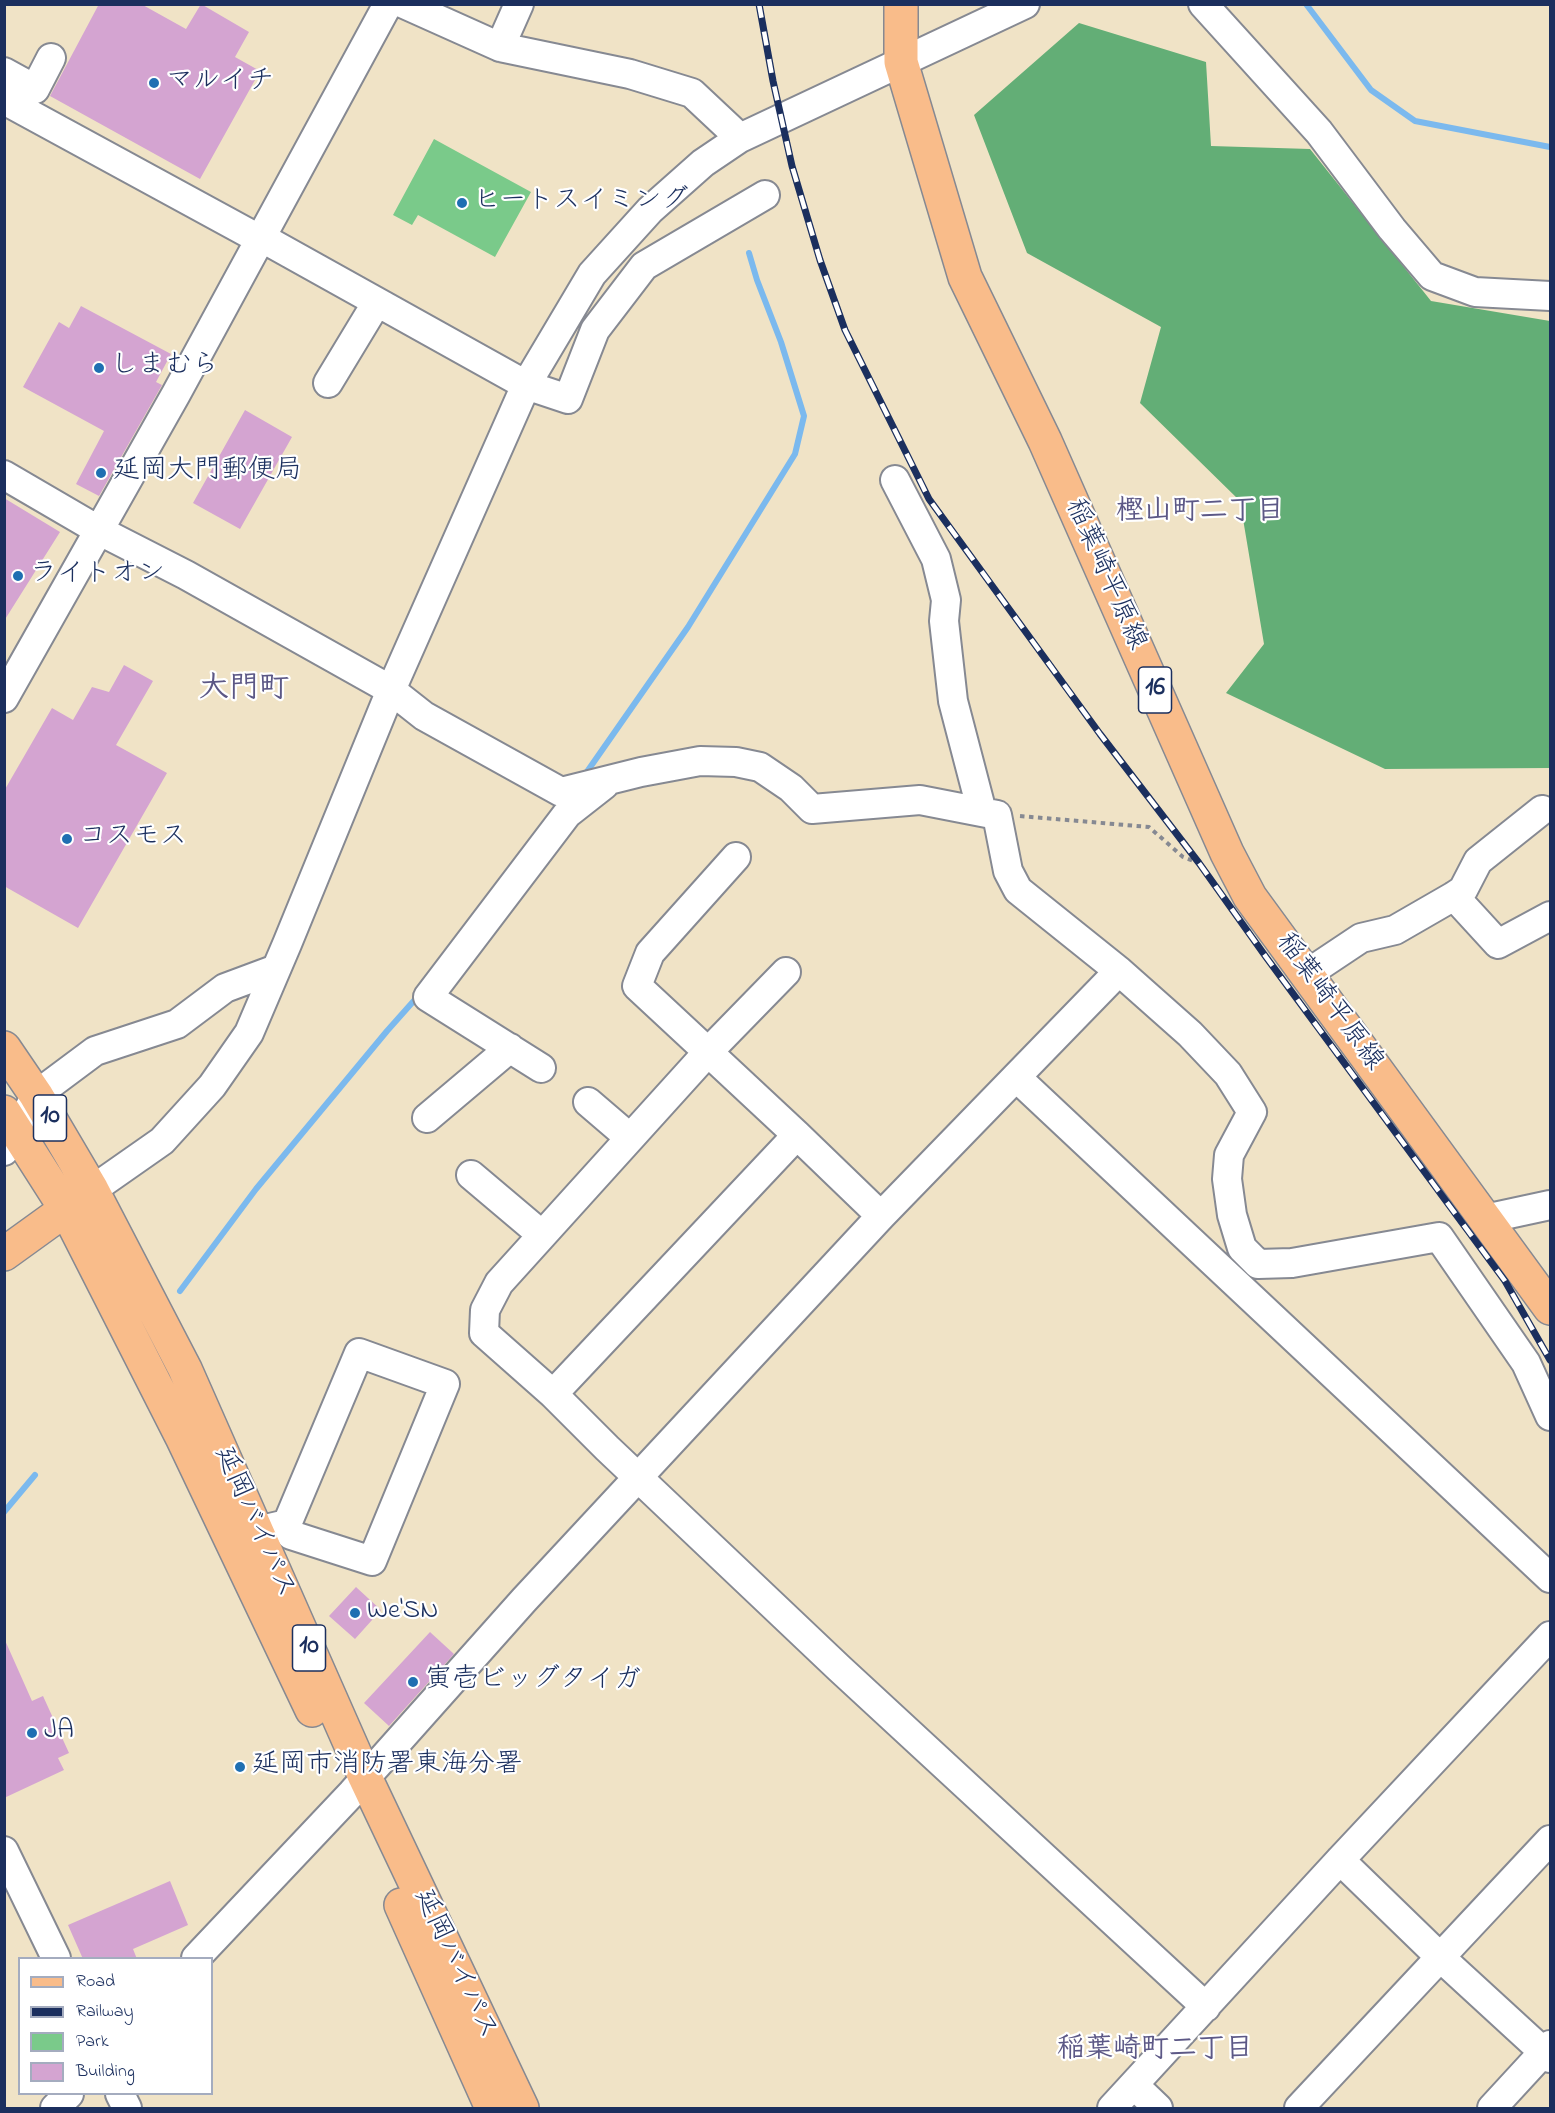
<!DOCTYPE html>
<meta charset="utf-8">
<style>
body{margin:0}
#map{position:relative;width:1555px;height:2113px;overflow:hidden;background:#f0e3c6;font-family:"Indie Flower",sans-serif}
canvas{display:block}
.frame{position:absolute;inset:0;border:6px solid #1b2f5e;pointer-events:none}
.legend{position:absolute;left:18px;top:1957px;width:195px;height:138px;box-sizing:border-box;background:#fff;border:2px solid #a4acbf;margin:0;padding:8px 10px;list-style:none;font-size:18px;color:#1b2f5e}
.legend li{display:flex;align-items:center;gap:12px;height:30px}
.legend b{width:30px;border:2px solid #a4acbf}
</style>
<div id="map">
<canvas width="1555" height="2113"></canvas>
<div class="frame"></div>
<ul class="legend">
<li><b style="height:8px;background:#f9bc8a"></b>Road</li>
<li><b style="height:8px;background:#1b2f5e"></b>Railway</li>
<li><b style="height:16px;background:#7aca8a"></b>Park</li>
<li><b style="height:16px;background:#d4a4d1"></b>Building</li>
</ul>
</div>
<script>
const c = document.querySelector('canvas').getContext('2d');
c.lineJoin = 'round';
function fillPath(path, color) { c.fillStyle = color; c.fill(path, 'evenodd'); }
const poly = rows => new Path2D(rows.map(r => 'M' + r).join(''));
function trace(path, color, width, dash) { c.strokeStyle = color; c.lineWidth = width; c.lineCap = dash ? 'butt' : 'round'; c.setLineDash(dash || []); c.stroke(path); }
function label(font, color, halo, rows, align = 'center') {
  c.font = font + ' "Indie Flower","Klee One",sans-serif'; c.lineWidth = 4.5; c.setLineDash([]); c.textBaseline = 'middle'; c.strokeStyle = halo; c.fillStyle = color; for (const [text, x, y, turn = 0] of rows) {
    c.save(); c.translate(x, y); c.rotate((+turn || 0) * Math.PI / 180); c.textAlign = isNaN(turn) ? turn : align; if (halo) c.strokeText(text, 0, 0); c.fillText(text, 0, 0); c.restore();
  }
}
const green = poly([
 [434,139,531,192,495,257,418,215,412,225,393,215]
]);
const forest = poly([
 [1079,23,1206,62,1211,146,1310,149,1431,301,1550,321,1550,768,1385,769,1226,693,1264,644,1240,501,1140,403,1161,327,1027,253,974,115]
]);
const stream = poly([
 [1306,4,1371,90,1415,121,1550,147],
 [584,776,688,627,795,454,804,416,781,342,757,280,749,253],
 [180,1291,256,1189,387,1031,419,995],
 [4,1512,35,1475]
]);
const building = poly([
 [99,4,141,4,186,29,201,4,249,32,235,57,260,71,200,179,50,96],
 [81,306,171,354,156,382,162,385,99,496,76,484,104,431,23,387,59,322,69,328],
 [245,410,292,437,240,529,193,503],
 [4,498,60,532,4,621],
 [124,665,153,681,116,745,167,773,78,928,4,886,4,791,52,708,73,720,92,687,109,692],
 [356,1587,381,1610,355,1639,329,1616],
 [430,1632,454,1654,389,1726,364,1703],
 [4,1638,32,1701,43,1696,69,1753,58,1758,64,1770,4,1798],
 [170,1881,188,1925,133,1949,137,1959,83,1959,68,1925]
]);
const path = poly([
 [1020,816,1149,827,1183,857,1199,863,1204,861]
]);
const minor = poly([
 [404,4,500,47,630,74,692,93,740,138],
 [1203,4,1319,132,1392,229,1432,276,1475,292,1550,296],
 [500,47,519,4],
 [4,72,35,89,51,58],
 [4,100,261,240,273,244,526,385,568,399,595,330,644,266,765,195],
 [328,383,377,302],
 [4,475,100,531,186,575,391,690,424,716,561,792,641,772,700,761,736,762,760,767,791,788,812,809,920,800,997,815,1008,871,1018,890,1119,971,1190,1034,1228,1074,1252,1112,1229,1155,1227,1179,1232,1215,1242,1248,1258,1264,1292,1263,1439,1237,1526,1363,1550,1416],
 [895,480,936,559,946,600,944,621,953,701,982,812],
 [4,698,176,394,388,4],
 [736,857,650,953,637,986,708,1052,499,1283,485,1310,484,1333,553,1394,607,1448,839,1668,1206,2007],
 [1454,896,1498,944,1550,916],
 [786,972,708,1052,797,1135,881,1216],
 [1307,974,1361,938,1395,930,1454,896,1463,890,1478,861,1542,810],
 [541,1068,428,997,567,814,604,785],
 [1016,1077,1550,1578],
 [588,1102,630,1138],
 [427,1118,510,1048],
 [4,1151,17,1132,36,1095,95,1051,177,1024,225,988,276,969],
 [471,1175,542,1235],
 [92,1190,162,1141,212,1086,249,1033,287,944,391,690,526,385,592,274,650,210,703,163,740,138,1025,4],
 [1485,1219,1550,1205],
 [553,1394,797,1135],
 [257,1531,287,1524,291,1535,372,1561,445,1384,359,1353,287,1524],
 [4,1851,56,1958],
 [1340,1860,1440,1957,1550,2058],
 [196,1958,352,1793,524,1600,881,1216,1119,971],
 [1134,2085,1158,2108],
 [120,2094,127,2108],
 [55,2108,69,2094],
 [1112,2108,1340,1860,1550,1636],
 [1299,2108,1550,1840],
 [1492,2108,1550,2045]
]);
const major = poly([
 [901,4,901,62,965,277,1045,441,1227,853,1250,897,1550,1308]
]);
const highway = poly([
 [4,1048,36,1095,92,1190,185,1369,365,1777,522,2108],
 [4,1112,66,1209,182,1437,312,1710],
 [4,1254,83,1197],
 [401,1905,492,2108]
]);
const rail = poly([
 [759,4,773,81,792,166,820,260,845,330,929,499,1100,734,1199,863,1266,957,1505,1281,1550,1360]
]);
const markers = [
 [154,83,6,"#1f6fb2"],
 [462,203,6,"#1f6fb2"],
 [99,368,6,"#1f6fb2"],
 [101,473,6,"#1f6fb2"],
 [18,576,6,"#1f6fb2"],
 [67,839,6,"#1f6fb2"],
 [355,1613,6,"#1f6fb2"],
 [413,1682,6,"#1f6fb2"],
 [32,1733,6,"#1f6fb2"],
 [240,1767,6,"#1f6fb2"]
];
const shields = [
 [1155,690,33],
 [50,1118,33],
 [309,1648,33]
];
const shieldNames = [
 ["16",1155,690],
 ["10",50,1118],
 ["10",309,1648]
];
const poiNames = [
 ["マルイチ",166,83],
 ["ヒートスイミング",474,203],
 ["しまむら",111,368],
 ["延岡大門郵便局",113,473],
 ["ライトオン",30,576],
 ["コスモス",79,839],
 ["We'SN",367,1613],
 ["寅壱ビッグタイガ",425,1682],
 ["JA",44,1733],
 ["延岡市消防署東海分署",252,1767]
];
const streetNames = [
 ["稲葉崎平原線",1104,575,66],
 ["稲葉崎平原線",1328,1003,54],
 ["延岡バイパス",253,1523,66],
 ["延岡バイパス",454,1965,65]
];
const neighbourhoodNames = [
 ["樫山町二丁目",1200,513],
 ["稲葉崎町二丁目",1155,2051]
];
const quarterNames = [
 ["大門町",244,691]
];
fillPath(green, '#7aca8a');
fillPath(forest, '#63ae76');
trace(stream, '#7bb9ee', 6);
fillPath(building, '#d4a4d1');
trace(minor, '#868992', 32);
trace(major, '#868992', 36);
trace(highway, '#868992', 36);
trace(path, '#868992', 4, [4.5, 4.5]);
trace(minor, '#fff', 28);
trace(major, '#f9bc8a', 33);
trace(highway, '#f9bc8a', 33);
trace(rail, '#1b2f5e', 7);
trace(rail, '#fff', 4.5, [14]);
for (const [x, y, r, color] of markers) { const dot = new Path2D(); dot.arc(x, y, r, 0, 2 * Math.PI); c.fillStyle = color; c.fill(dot); trace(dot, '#fff', 2); }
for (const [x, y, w] of shields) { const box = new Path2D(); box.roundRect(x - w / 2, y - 23, w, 46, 4.5); c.fillStyle = '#fff'; c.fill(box); trace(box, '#1b2f5e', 1.5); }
label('bold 26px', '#1b2f5e', null, shieldNames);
label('27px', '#1b2f5e', '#fff', poiNames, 'left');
label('27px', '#1b2f5e', '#fff', streetNames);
label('bold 28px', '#5c5886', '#fff', neighbourhoodNames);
label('bold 30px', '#5c5886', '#fff', quarterNames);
</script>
